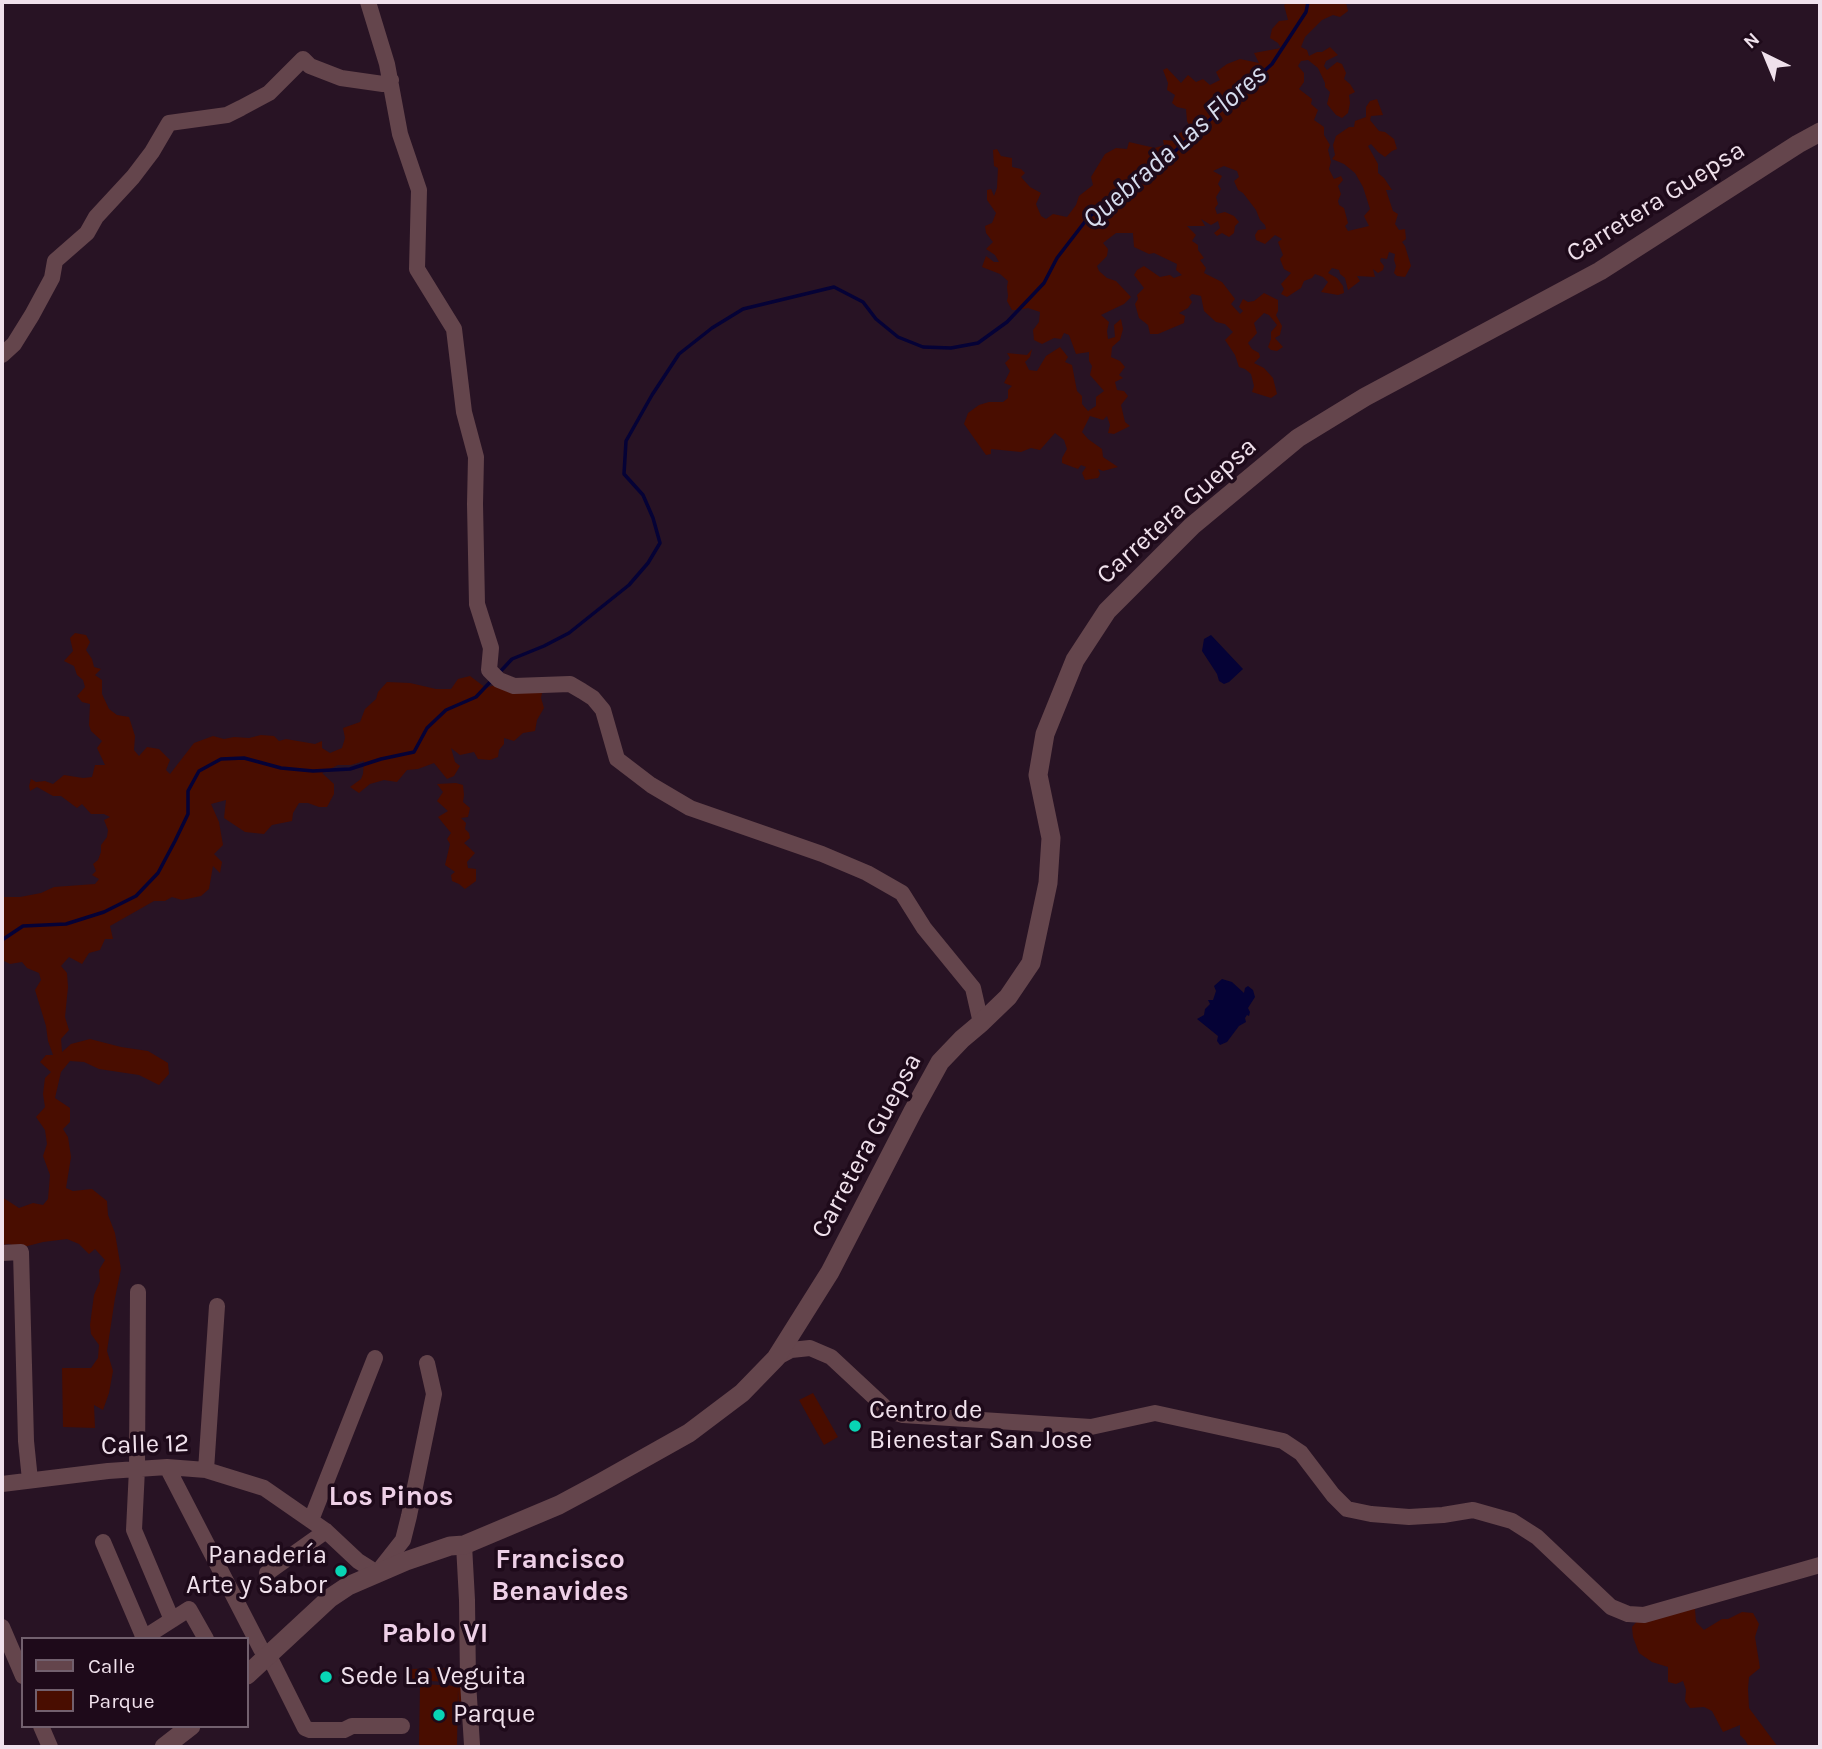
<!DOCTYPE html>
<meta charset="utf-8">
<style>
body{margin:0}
#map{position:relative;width:1822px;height:1749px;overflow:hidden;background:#281324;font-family:Karla,sans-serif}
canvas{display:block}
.frame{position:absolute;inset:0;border:4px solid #f0e1ec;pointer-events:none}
.legend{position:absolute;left:21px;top:1637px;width:228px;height:91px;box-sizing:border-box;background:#1e0a1a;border:2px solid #72606e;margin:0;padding:9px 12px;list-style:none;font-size:21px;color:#f0e1ec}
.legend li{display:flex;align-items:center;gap:14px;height:35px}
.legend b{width:35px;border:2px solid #72606e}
.north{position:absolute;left:1731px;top:21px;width:70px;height:70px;-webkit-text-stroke:5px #1e0a1a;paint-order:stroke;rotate:317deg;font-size:19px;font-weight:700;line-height:28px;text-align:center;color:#f0e1ec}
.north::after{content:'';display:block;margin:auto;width:24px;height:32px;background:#f0e1ec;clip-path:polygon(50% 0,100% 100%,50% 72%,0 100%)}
</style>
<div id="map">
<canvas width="1822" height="1749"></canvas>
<div class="frame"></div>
<ul class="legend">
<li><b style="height:9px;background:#64454c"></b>Calle</li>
<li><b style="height:19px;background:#490d00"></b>Parque</li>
</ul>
<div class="north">N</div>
</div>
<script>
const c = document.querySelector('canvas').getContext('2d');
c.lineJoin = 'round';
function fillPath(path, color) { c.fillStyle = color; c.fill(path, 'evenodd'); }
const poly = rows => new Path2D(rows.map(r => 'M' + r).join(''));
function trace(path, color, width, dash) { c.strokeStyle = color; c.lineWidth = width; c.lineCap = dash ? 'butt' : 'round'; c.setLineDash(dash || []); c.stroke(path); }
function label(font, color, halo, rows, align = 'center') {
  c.font = font + ' Karla,sans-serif'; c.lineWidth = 7; c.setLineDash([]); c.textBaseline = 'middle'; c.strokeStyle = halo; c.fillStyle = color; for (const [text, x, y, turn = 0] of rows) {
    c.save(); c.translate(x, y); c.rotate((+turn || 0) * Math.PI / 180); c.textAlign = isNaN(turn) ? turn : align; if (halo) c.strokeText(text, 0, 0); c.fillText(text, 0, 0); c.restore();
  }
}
const green = poly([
 [1288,2,1346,3,1348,11,1340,17,1333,15,1322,20,1305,37,1301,47,1307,50,1309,56,1317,52,1322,52,1330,47,1338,55,1326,61,1324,66,1327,70,1337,62,1342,64,1346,73,1344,79,1350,84,1355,92,1349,95,1350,103,1348,113,1342,118,1336,115,1327,104,1330,92,1325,87,1325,83,1318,68,1308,60,1301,61,1298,66,1304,73,1304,82,1299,89,1312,99,1311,104,1318,110,1314,120,1324,127,1324,135,1330,145,1328,150,1331,162,1329,169,1334,179,1341,176,1343,180,1338,186,1341,194,1338,201,1339,205,1344,208,1348,223,1345,226,1348,231,1369,226,1364,216,1370,209,1363,187,1355,173,1344,164,1332,159,1335,155,1333,145,1336,136,1349,127,1354,127,1355,121,1366,117,1366,107,1370,101,1377,99,1383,115,1371,116,1370,120,1379,131,1385,132,1394,139,1397,149,1392,151,1385,157,1378,152,1371,144,1368,146,1378,164,1378,173,1384,178,1392,190,1386,190,1393,211,1398,214,1395,224,1399,230,1405,229,1406,239,1402,242,1405,246,1411,266,1405,277,1397,276,1394,273,1396,266,1394,260,1395,254,1389,252,1387,259,1381,258,1380,261,1384,266,1383,270,1378,273,1373,269,1375,277,1357,276,1360,281,1348,290,1345,278,1340,274,1339,270,1332,268,1328,273,1337,278,1343,286,1344,293,1338,295,1321,292,1328,282,1323,277,1315,274,1312,278,1304,281,1301,288,1287,297,1281,294,1284,289,1281,284,1291,273,1284,269,1280,259,1283,255,1278,242,1282,239,1275,235,1265,244,1256,240,1255,235,1258,230,1266,229,1265,225,1260,220,1256,210,1243,193,1238,190,1234,181,1239,177,1237,171,1224,166,1213,171,1222,176,1218,184,1221,189,1216,197,1218,204,1215,208,1217,214,1225,212,1234,216,1239,222,1235,226,1234,233,1229,237,1222,233,1217,236,1214,233,1220,228,1218,221,1211,225,1201,219,1205,226,1187,226,1196,235,1192,241,1198,245,1198,250,1204,258,1200,260,1206,268,1204,273,1222,282,1235,299,1231,304,1240,314,1243,311,1239,307,1243,299,1248,302,1254,301,1264,293,1278,300,1278,311,1276,315,1282,326,1280,335,1275,338,1283,347,1277,351,1271,350,1268,347,1271,339,1271,332,1277,325,1269,315,1264,313,1254,323,1257,333,1248,343,1252,349,1259,353,1260,357,1254,363,1264,368,1273,378,1277,394,1271,398,1252,392,1254,386,1251,374,1245,369,1239,367,1235,355,1225,340,1233,332,1225,324,1216,322,1204,311,1201,296,1192,294,1189,297,1192,302,1188,308,1179,313,1185,316,1184,323,1158,334,1150,334,1148,325,1139,318,1135,304,1138,299,1137,295,1144,288,1134,275,1137,270,1144,266,1160,277,1170,275,1174,278,1182,275,1176,270,1177,264,1154,253,1149,254,1134,247,1133,233,1116,233,1103,243,1108,249,1107,256,1097,266,1099,271,1107,278,1116,281,1131,297,1124,304,1101,315,1109,322,1107,331,1108,339,1115,337,1114,325,1121,319,1123,329,1120,340,1112,347,1111,357,1120,361,1125,367,1119,375,1123,378,1115,382,1117,390,1124,391,1128,396,1121,405,1125,422,1130,426,1114,434,1108,433,1110,425,1107,416,1103,420,1090,416,1082,432,1088,439,1102,449,1103,457,1118,467,1103,471,1098,469,1100,474,1098,478,1085,480,1082,473,1086,467,1081,465,1078,469,1062,463,1062,458,1067,449,1064,440,1055,433,1040,450,1031,448,1021,452,991,449,991,454,986,455,964,424,968,413,979,405,989,402,1003,402,1008,398,1008,390,1012,386,1004,383,1010,371,1005,363,1010,358,1007,353,1027,355,1032,349,1030,357,1025,362,1029,370,1037,371,1046,356,1060,347,1068,357,1065,362,1072,365,1077,391,1082,396,1082,404,1088,411,1096,406,1096,397,1104,391,1090,375,1092,366,1089,361,1089,352,1076,354,1069,335,1064,333,1061,339,1054,338,1042,344,1034,340,1033,330,1039,322,1040,312,1028,308,1018,310,1012,310,1007,301,1008,296,1007,287,1008,281,1000,274,982,267,986,256,994,262,999,262,995,255,986,249,993,242,986,233,985,226,992,223,996,213,987,200,987,190,991,189,994,196,997,188,998,168,994,166,993,150,997,149,1001,156,1012,158,1012,167,1021,169,1025,173,1021,177,1030,187,1041,193,1036,204,1041,216,1046,219,1053,214,1067,217,1076,205,1079,196,1093,185,1091,177,1105,154,1116,148,1127,149,1129,142,1155,148,1164,145,1163,140,1177,141,1176,136,1184,130,1193,133,1187,121,1186,109,1177,107,1172,103,1175,95,1167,90,1168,83,1163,70,1167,68,1181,83,1188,75,1196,82,1203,79,1210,85,1220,80,1216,72,1227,64,1240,59,1259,63,1254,53,1281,48,1278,43,1270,38,1272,29,1279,21,1288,20,1284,5],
 [75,633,86,635,90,642,86,650,92,659,94,667,101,669,95,675,102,680,102,694,109,709,117,715,129,717,135,736,134,750,139,756,147,747,159,749,170,760,166,770,170,774,194,743,213,736,224,739,234,737,249,738,261,735,274,736,279,741,286,739,315,744,322,741,322,748,330,753,342,748,345,738,343,728,360,722,365,709,376,699,378,692,387,682,410,683,436,689,451,689,458,679,470,676,486,688,495,685,543,688,541,698,544,708,537,720,535,731,523,733,514,741,504,738,504,744,499,750,498,757,490,760,478,759,474,752,460,755,451,748,455,762,460,766,454,776,447,779,434,763,418,769,407,770,397,782,384,780,370,784,359,793,350,787,361,779,363,774,364,761,351,765,338,765,322,773,334,784,334,794,327,807,319,807,308,803,299,803,293,813,292,821,272,825,264,834,245,832,224,818,226,800,211,804,219,822,223,845,214,854,222,862,220,873,213,866,209,889,201,896,182,900,172,897,165,901,154,901,140,909,110,926,113,939,105,939,100,950,89,953,82,964,69,957,61,966,67,973,68,987,65,1017,69,1030,61,1039,62,1052,71,1044,90,1039,121,1047,148,1051,168,1063,169,1074,159,1085,139,1075,99,1069,84,1062,70,1061,61,1072,55,1098,70,1108,70,1122,63,1129,68,1137,71,1157,66,1188,73,1191,92,1189,107,1201,108,1215,115,1233,121,1269,115,1298,107,1351,113,1371,109,1393,103,1410,94,1405,95,1428,63,1427,62,1368,91,1368,98,1358,99,1345,91,1334,90,1325,94,1295,100,1281,99,1270,105,1260,95,1249,89,1254,79,1244,67,1239,43,1242,20,1248,9,1244,2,1245,2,1197,19,1208,33,1203,43,1205,48,1199,50,1175,43,1156,47,1144,45,1130,36,1117,45,1107,43,1094,45,1078,51,1072,40,1062,46,1055,53,1055,48,1041,46,1026,35,990,41,980,39,973,27,968,22,962,10,964,2,960,2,897,20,897,41,893,54,887,95,884,99,879,92,875,96,871,93,864,98,860,101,852,101,845,107,837,108,830,104,820,110,817,104,814,91,814,82,804,77,808,61,796,53,796,37,787,30,791,29,786,31,779,36,782,45,781,53,784,64,775,83,778,92,777,95,765,105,765,97,748,102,741,91,731,89,725,90,704,82,702,77,696,85,687,83,680,77,675,74,666,64,661,73,651,70,638],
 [456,783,463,785,464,795,463,802,470,808,468,817,461,818,466,823,465,829,469,833,470,838,464,843,475,853,467,862,468,868,476,869,476,881,465,889,459,884,452,881,451,875,455,872,445,865,450,844,447,839,451,833,438,817,448,811,437,801,443,792,437,784],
 [813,1393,838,1437,824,1445,799,1400],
 [1692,1605,1695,1609,1696,1622,1704,1630,1722,1619,1728,1619,1742,1612,1753,1613,1759,1624,1755,1637,1760,1668,1749,1677,1748,1689,1749,1708,1778,1747,1749,1747,1745,1740,1740,1735,1740,1725,1723,1732,1712,1711,1704,1707,1690,1708,1685,1701,1686,1690,1683,1681,1676,1684,1668,1682,1668,1667,1652,1662,1639,1653,1633,1637,1632,1627,1639,1619],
 [450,1668,450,1682,410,1680,410,1669],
 [420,1684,459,1686,462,1684,462,1713,459,1712,458,1689,457,1746,419,1745]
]);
const water = poly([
 [1211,635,1243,669,1229,682,1224,684,1219,681,1217,674,1202,651,1204,639],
 [1222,979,1232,982,1244,993,1245,988,1248,986,1253,990,1255,997,1248,1008,1250,1012,1249,1016,1247,1015,1245,1018,1246,1022,1239,1026,1227,1042,1220,1045,1217,1041,1218,1036,1197,1019,1204,1015,1205,1009,1210,1004,1208,1000,1213,1000,1216,991,1214,986]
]);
const stream = poly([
 [498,674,512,659,544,646,569,633,629,585,648,563,660,543,653,518,643,495,624,474,626,441,652,395,679,354,712,328,743,309,834,287,863,302,876,319,898,337,923,347,951,348,978,343,1007,322,1044,283,1057,258,1087,219,1119,191,1144,179,1272,64,1306,12,1308,2],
 [2,940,23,926,66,924,104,912,136,896,158,873,175,841,188,814,188,791,199,771,221,759,244,758,281,768,313,771,350,769,381,759,414,752,427,728,446,710,476,697,493,679]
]);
const minor = poly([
 [368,2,387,64,400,134,419,190,417,269,454,329,464,412,476,457,475,504,477,604,491,648,489,670,499,680,514,686,570,684,582,691,593,698,603,710,617,759,651,785,690,808,822,854,867,873,902,893,924,928,973,988,981,1023],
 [2,355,14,344,32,315,52,278,55,261,87,233,96,217,133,177,152,152,169,123,227,115,241,108,269,93,303,59,310,66,341,78,383,84,391,80],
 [2,1253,21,1252,26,1441,30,1480],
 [138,1292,137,1469,134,1530,172,1620],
 [776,1358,791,1350,810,1348,831,1357,889,1411,903,1415,1091,1427,1155,1413,1283,1441,1301,1453,1333,1495,1347,1509,1371,1514,1409,1517,1443,1515,1473,1510,1512,1521,1537,1537,1611,1607,1628,1614,1644,1615,1820,1565],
 [167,1467,261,1649,266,1657,272,1662,305,1728,310,1730,344,1730,352,1726,402,1726],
 [206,1470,217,1306],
 [2,1484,108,1471,167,1467,206,1470,264,1488,326,1531,358,1561,377,1573,403,1540,409,1516,434,1394,427,1363],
 [311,1520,375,1358],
 [103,1542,144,1638],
 [464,1545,467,1600,468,1682,472,1745],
 [267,1573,326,1531],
 [2,1627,23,1676],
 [142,1639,189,1609,206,1639],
 [41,1726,50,1747]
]);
const tertiary = poly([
 [247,1675,330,1598,348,1586,406,1561,450,1546,464,1545,559,1505,600,1483,689,1433,742,1393,776,1358,830,1272,913,1111,940,1062,962,1039,981,1023,1008,997,1031,963,1048,883,1051,838,1038,775,1045,734,1075,660,1107,611,1192,526,1298,438,1365,397,1600,271,1798,144,1820,132],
 [164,1747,191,1726]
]);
const markers = [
 [855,1426,7,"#08d5b5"],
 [341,1571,7,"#08d5b5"],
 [326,1677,7,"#08d5b5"],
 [439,1715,7,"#08d5b5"]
];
const streetNames = [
 ["Carretera Guepsa",1656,202,-32],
 ["Carretera Guepsa",1177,511,-42],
 ["Carretera Guepsa",867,1146,-62],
 ["Calle 12",145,1445,-2]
];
const poiNames = [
 ["Centro de",869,1411],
 ["Bienestar San Jose",869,1441],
 ["Panadería",327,1556,"right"],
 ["Arte y Sabor",327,1586,"right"],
 ["Sede La Veguita",340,1677],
 ["Parque",453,1715]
];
const waterNames = [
 ["Quebrada Las Flores",1175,147,-41]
];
const neighbourhoodNames = [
 ["Los Pinos",391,1497],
 ["Francisco",560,1560],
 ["Benavides",560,1592],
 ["Pablo VI",435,1634]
];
fillPath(green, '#490d00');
fillPath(water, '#050236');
trace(stream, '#050236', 3.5);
trace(minor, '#64454c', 16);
trace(tertiary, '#64454c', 19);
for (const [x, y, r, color] of markers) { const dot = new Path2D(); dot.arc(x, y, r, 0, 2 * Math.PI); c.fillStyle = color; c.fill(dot); trace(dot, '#1e0a1a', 2.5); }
label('26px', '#f0e1ec', '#1e0a1a', streetNames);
label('26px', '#f0e1ec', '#1e0a1a', poiNames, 'left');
label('italic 28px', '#d6dcee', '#1e0a1a', waterNames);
label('bold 28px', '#eed0e7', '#1e0a1a', neighbourhoodNames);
</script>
